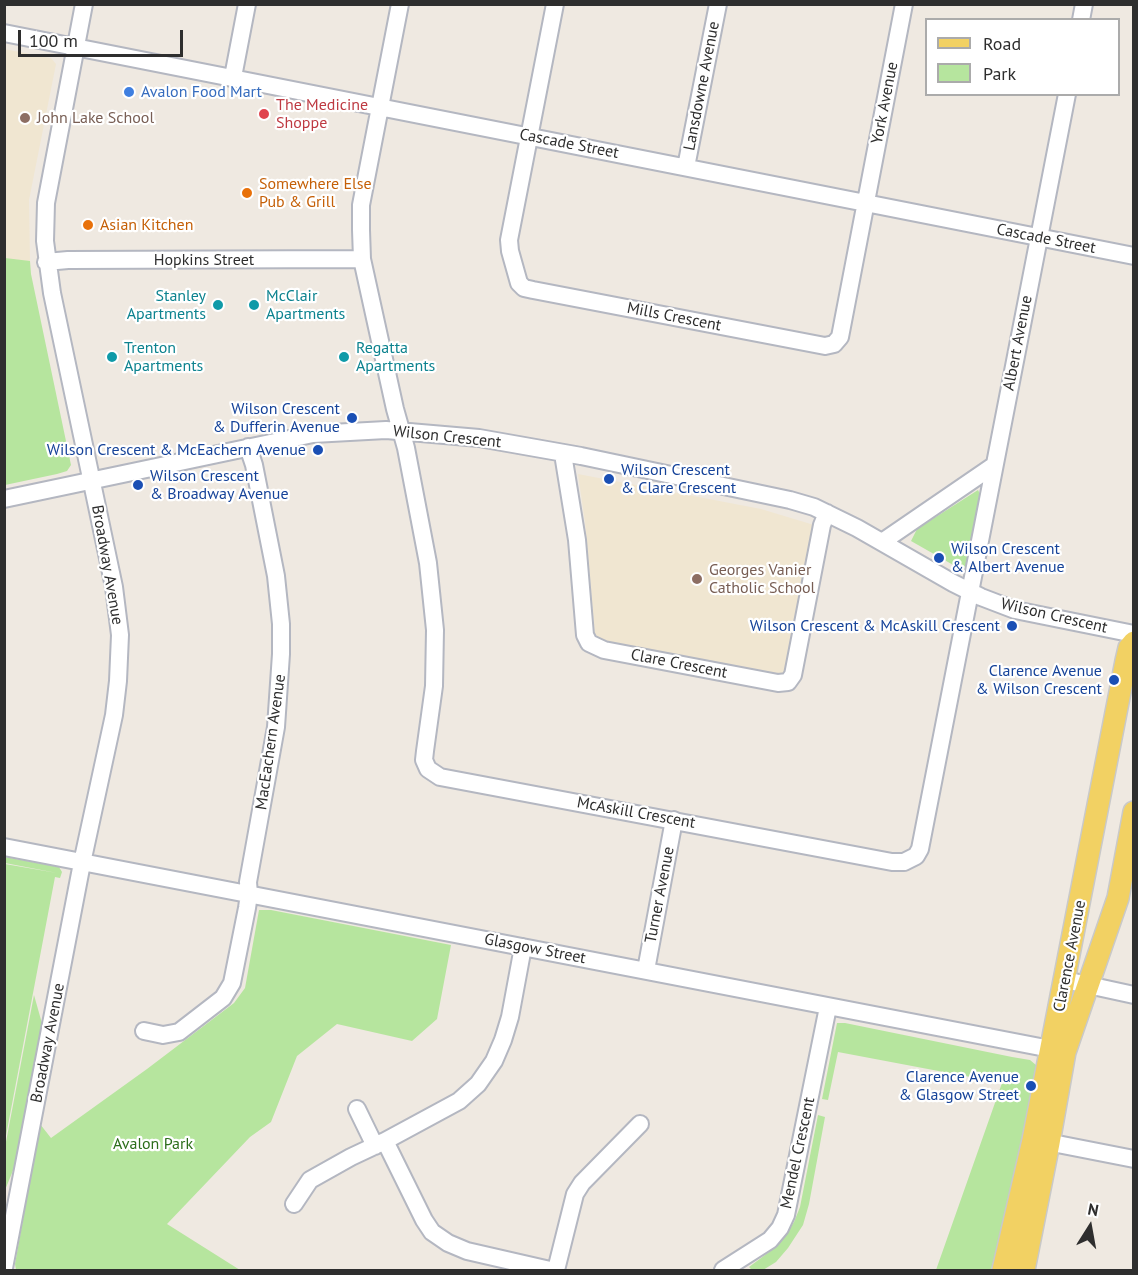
<!DOCTYPE html>
<style>
body{margin:0}
#map{position:relative;width:1138px;height:1275px;overflow:hidden;background:#efe9e1;font-family:"PT Sans",sans-serif}
canvas{display:block}
.frame{position:absolute;inset:0;border:6px solid #2e2e2e;pointer-events:none}
.legend{position:absolute;left:925px;top:18px;width:195px;height:78px;box-sizing:border-box;background:#fff;border:2px solid #ababab;margin:0;padding:8px 10px;list-style:none;font-size:18px;color:#2e2e2e}
.legend li{display:flex;align-items:center;gap:12px;height:30px}
.legend b{width:30px;border:2px solid #ababab}
.north{position:absolute;left:1060px;top:1197px;width:60px;height:60px;-webkit-text-stroke:4px #fff;paint-order:stroke;rotate:11deg;font-size:16px;font-weight:700;line-height:24px;text-align:center;color:#2e2e2e}
.north::after{content:'';display:block;margin:auto;width:21px;height:27px;background:#2e2e2e;clip-path:polygon(50% 0,100% 100%,50% 72%,0 100%)}
.scale{position:absolute;left:18px;top:30px;width:165px;height:27px;box-sizing:border-box;border:3px solid #2e2e2e;border-top:0;padding-left:8px;font-size:18px;line-height:21px;white-space:nowrap;color:#2e2e2e;-webkit-text-stroke:4px #fff;paint-order:stroke}
</style>
<div id="map">
<canvas width="1138" height="1275"></canvas>
<div class="frame"></div>
<ul class="legend">
<li><b style="height:8px;background:#f2d163"></b>Road</li>
<li><b style="height:16px;background:#b6e59e"></b>Park</li>
</ul>
<div class="north">N</div>
<div class="scale">100 m</div>
</div>
<script>
const c = document.querySelector('canvas').getContext('2d');
c.lineJoin = 'round';
function fillPath(path, color) { c.fillStyle = color; c.fill(path, 'evenodd'); }
const poly = rows => new Path2D(rows.map(r => 'M' + r).join(''));
function trace(path, color, width, dash) { c.strokeStyle = color; c.lineWidth = width; c.lineCap = dash ? 'butt' : 'round'; c.setLineDash(dash || []); c.stroke(path); }
function label(font, color, halo, rows, align = 'center') {
  c.font = font + ' "PT Sans",sans-serif'; c.lineWidth = 4.5; c.setLineDash([]); c.textBaseline = 'middle'; c.strokeStyle = halo; c.fillStyle = color; for (const [text, x, y, turn = 0] of rows) {
    c.save(); c.translate(x, y); c.rotate((+turn || 0) * Math.PI / 180); c.textAlign = isNaN(turn) ? turn : align; if (halo) c.strokeText(text, 0, 0); c.fillText(text, 0, 0); c.restore();
  }
}
const education = poly([
 [4,49,51,58,56,64,29,200,30,261,24,262,5,258],
 [578,474,761,509,814,525,786,667,782,675,775,677,604,642,598,639,595,634,585,522]
]);
const green = poly([
 [5,258,30,261,31,274,71,465,67,471,57,474,5,485],
 [978,490,980,494,966,566,962,570,911,541,917,529],
 [5,857,59,867,62,872,60,878,55,877,5,1141,5,864,57,873,5,863],
 [259,910,271,910,451,945,437,1019,412,1041,337,1024,297,1056,271,1122,250,1137,167,1224,240,1270,16,1270,15,1264,40,1124,51,1138,147,1069,234,1003,245,988],
 [34,995,43,1027,19,1156,5,1190,5,1147],
 [837,1023,845,1023,1012,1057,1030,1060,1036,1065,1039,1071,1023,1156,991,1270,936,1270,1002,1083,838,1052,828,1100,822,1099],
 [818,1115,825,1117,809,1204,803,1225,788,1248,776,1262,763,1270,752,1270,749,1267,773,1249,773,1247,787,1233,794,1222,800,1207]
]);
const minor = poly([
 [400,4,361,205,361,230,362,259,395,409,406,448,428,563,435,630,434,686,425,751,424,760,428,769,440,777,892,862,904,862,916,856,920,849,1067,94],
 [555,4,509,240,510,251,519,283,524,288,533,290,825,346,834,344,840,337,904,4],
 [1081,20,1084,4],
 [4,33,1134,256],
 [233,77,247,4],
 [686,167,718,4],
 [46,262,68,260,362,259],
 [563,454,577,540,585,635,589,643,604,650,778,683,788,682,793,675,822,525,827,513],
 [4,499,313,434,386,430,479,438,581,456,790,500,814,507,857,528,953,583,981,597,1015,610,1134,634],
 [882,542,993,466],
 [4,847,1061,1051],
 [523,947,510,1017,503,1040,494,1061,478,1084,459,1101,385,1141,424,1220,432,1232,448,1243,467,1251,550,1270],
 [646,970,674,820],
 [1065,980,1134,995],
 [144,1031,163,1035,179,1032,223,998,232,983,247,908,249,894,248,882,276,727,281,654,281,624,276,576,254,465,248,447],
 [357,1109,375,1146],
 [1037,1140,1134,1159],
 [294,1204,310,1180,351,1157,385,1141],
 [4,1268,82,863,114,715,118,681,120,635,114,587,52,293,45,241,46,203,84,4],
 [556,1270,575,1194,582,1183,640,1124],
 [723,1270,770,1240,780,1228,786,1215,828,1007]
]);
const major = poly([
 [1003,1270,1033,1140,1126,661,1129,648,1134,642],
 [1024,1270,1049,1143,1065,1052,1118,898,1134,812]
]);
const markers = [
 [129,92,6,"#3f7fe0"],
 [264,114,6,"#e0444e"],
 [25,118,6,"#8d6e63"],
 [247,193,6,"#e8710a"],
 [88,225,6,"#e8710a"],
 [218,305,6,"#0f9aa8"],
 [254,305,6,"#0f9aa8"],
 [112,357,6,"#0f9aa8"],
 [344,357,6,"#0f9aa8"],
 [352,418,6,"#1a4fb4"],
 [318,450,6,"#1a4fb4"],
 [609,479,6,"#1a4fb4"],
 [138,485,6,"#1a4fb4"],
 [939,558,6,"#1a4fb4"],
 [697,579,6,"#8d6e63"],
 [1012,626,6,"#1a4fb4"],
 [1114,680,6,"#1a4fb4"],
 [1031,1086,6,"#1a4fb4"]
];
const streetNames = [
 ["Lansdowne Avenue",702,86,-79],
 ["York Avenue",885,103,-79],
 ["Cascade Street",569,144,11],
 ["Cascade Street",1046,239,11],
 ["Hopkins Street",204,260],
 ["Mills Crescent",674,317,11],
 ["Albert Avenue",1018,343,-79],
 ["Wilson Crescent",447,437,6],
 ["Broadway Avenue",107,565,80],
 ["Wilson Crescent",1054,616,13],
 ["Clare Crescent",679,664,11],
 ["MacEachern Avenue",271,742,-82],
 ["McAskill Crescent",636,813,10],
 ["Turner Avenue",660,895,-79],
 ["Glasgow Street",535,949,11],
 ["Clarence Avenue",1070,956,-79],
 ["Broadway Avenue",48,1043,-79],
 ["Mendel Crescent",798,1153,-78]
];
const shopNames = [
 ["Avalon Food Mart",141,92]
];
const healthNames = [
 ["The Medicine",276,105],
 ["Shoppe",276,123]
];
const educationNames = [
 ["John Lake School",37,118],
 ["Georges Vanier",709,570],
 ["Catholic School",709,588]
];
const foodNames = [
 ["Somewhere Else",259,184],
 ["Pub & Grill",259,202],
 ["Asian Kitchen",100,225]
];
const cultureNames = [
 ["Stanley",206,296,"right"],
 ["Apartments",206,314,"right"],
 ["McClair",266,296],
 ["Apartments",266,314],
 ["Trenton",124,348],
 ["Apartments",124,366],
 ["Regatta",356,348],
 ["Apartments",356,366]
];
const transitNames = [
 ["Wilson Crescent",340,409],
 ["& Dufferin Avenue",340,427],
 ["Wilson Crescent & McEachern Avenue",306,450],
 ["Wilson Crescent",621,470,"left"],
 ["& Clare Crescent",621,488,"left"],
 ["Wilson Crescent",150,476,"left"],
 ["& Broadway Avenue",150,494,"left"],
 ["Wilson Crescent",951,549,"left"],
 ["& Albert Avenue",951,567,"left"],
 ["Wilson Crescent & McAskill Crescent",1000,626],
 ["Clarence Avenue",1102,671],
 ["& Wilson Crescent",1102,689],
 ["Clarence Avenue",1019,1077],
 ["& Glasgow Street",1019,1095]
];
const parkNames = [
 ["Avalon Park",153,1144]
];
fillPath(education, '#f0e6d1');
fillPath(green, '#b6e59e');
trace(minor, '#b4b7c1', 20);
trace(major, '#c9c9c9', 24);
trace(minor, '#fff', 16);
trace(major, '#f2d163', 21);
for (const [x, y, r, color] of markers) { const dot = new Path2D(); dot.arc(x, y, r, 0, 2 * Math.PI); c.fillStyle = color; c.fill(dot); trace(dot, '#fff', 2); }
label('16px', '#2e2e2e', '#fff', streetNames);
label('16px', '#366cbe', '#fff', shopNames, 'left');
label('16px', '#be3a42', '#fff', healthNames, 'left');
label('16px', '#785e54', '#fff', educationNames, 'left');
label('16px', '#c56008', '#fff', foodNames, 'left');
label('16px', '#0d838f', '#fff', cultureNames, 'left');
label('16px', '#164399', '#fff', transitNames, 'right');
label('16px', '#2c6e1b', '#fff', parkNames);
</script>
